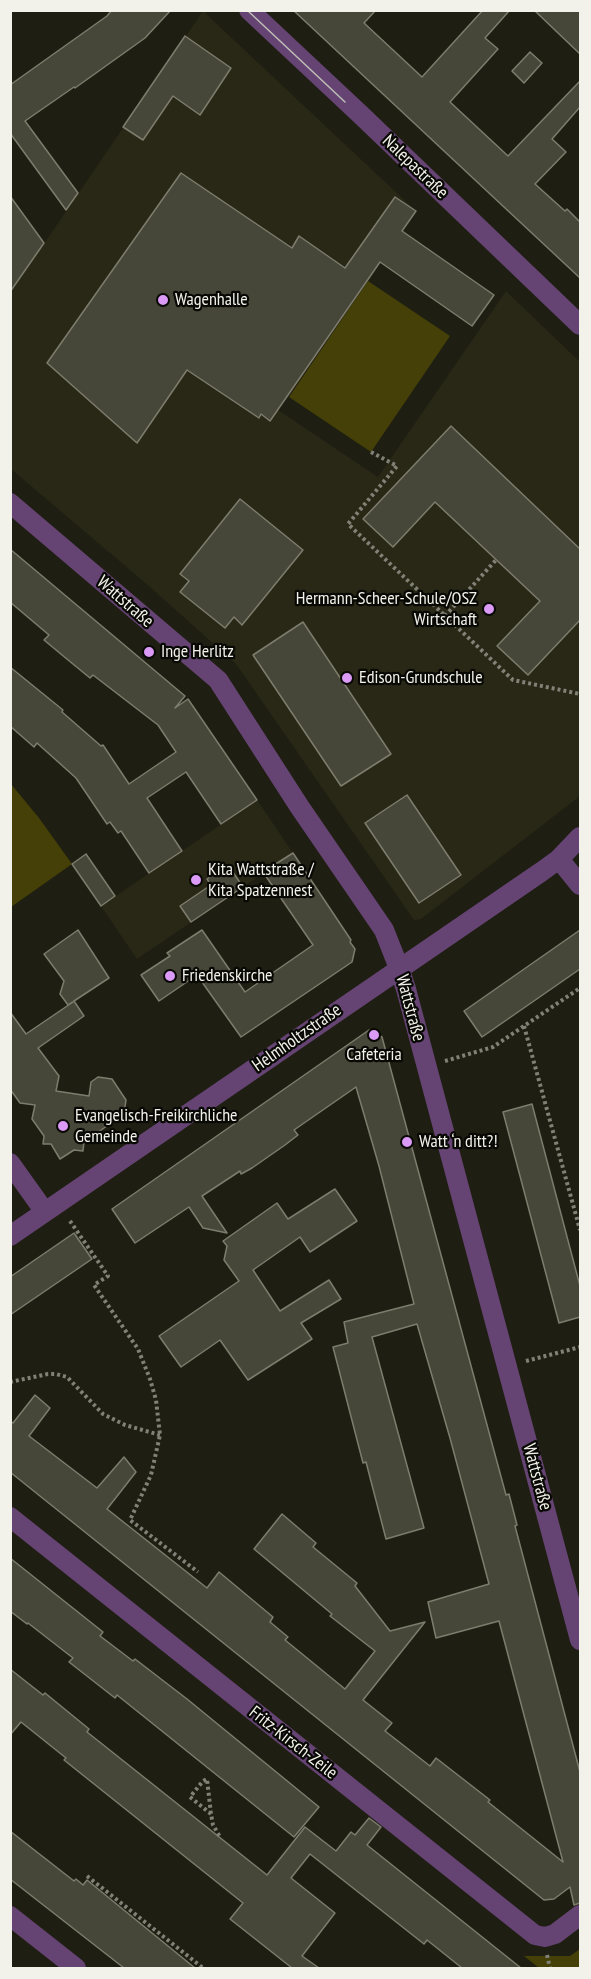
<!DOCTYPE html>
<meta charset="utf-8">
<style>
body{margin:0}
#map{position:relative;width:591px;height:1979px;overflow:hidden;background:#1f1e12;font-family:"PT Sans Narrow",sans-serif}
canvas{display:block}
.frame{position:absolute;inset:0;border:12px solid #f2f2ea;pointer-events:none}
</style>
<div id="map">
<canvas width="591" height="1979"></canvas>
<div class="frame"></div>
</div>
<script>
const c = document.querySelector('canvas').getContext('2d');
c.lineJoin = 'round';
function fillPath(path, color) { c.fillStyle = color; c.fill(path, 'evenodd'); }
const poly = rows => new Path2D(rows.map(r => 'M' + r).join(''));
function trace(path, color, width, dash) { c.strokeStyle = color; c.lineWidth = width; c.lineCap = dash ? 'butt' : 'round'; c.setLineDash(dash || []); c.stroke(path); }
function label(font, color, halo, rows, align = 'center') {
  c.font = font + ' "PT Sans Narrow",sans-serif'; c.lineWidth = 4.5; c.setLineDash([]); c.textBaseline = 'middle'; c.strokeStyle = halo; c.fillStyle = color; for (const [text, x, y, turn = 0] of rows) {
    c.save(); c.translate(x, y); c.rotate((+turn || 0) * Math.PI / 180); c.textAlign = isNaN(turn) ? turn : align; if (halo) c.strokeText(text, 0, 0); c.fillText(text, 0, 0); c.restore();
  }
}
const built = poly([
 [203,11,416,211,278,410,378,477,506,291,580,362,580,796,421,919,414,920,236,664,150,587,11,469,11,292],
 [257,800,293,853,137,959,101,906]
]);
const green = poly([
 [368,281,450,336,371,452,289,397],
 [11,784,39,818,72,864,11,907],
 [580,1949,580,1968,539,1968,524,1956,570,1956]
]);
const building = poly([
 [112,10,171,10,145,38,75,88,74,87,25,121,78,193,66,210,10,133,10,85,107,16,112,10],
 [293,10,376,10,364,23,422,77,483,10,510,10,485,38,498,49,450,102,508,156,580,81,580,107,552,139,566,152,535,184,565,211,567,209,580,222,580,278,293,10],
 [534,10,580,10,580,54,534,10],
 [185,36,231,68,200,115,173,96,143,140,123,127,185,36],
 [530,52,542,63,524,83,512,71,530,52],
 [181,173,292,248,299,236,345,268,395,197,416,211,402,231,494,295,472,326,380,262,270,421,261,414,259,418,187,370,137,443,47,363,181,173],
 [10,196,44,243,10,292,10,196],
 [451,426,580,549,580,620,528,675,497,646,540,601,435,502,393,547,363,519,451,426],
 [240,499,303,550,242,625,234,617,225,628,180,592,189,581,180,574,240,499],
 [10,549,185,696,175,708,188,699,257,800,221,824,186,772,147,798,182,851,149,873,121,831,118,833,110,822,107,824,76,778,37,743,34,747,10,726,10,667,63,710,62,712,101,746,103,745,129,784,176,752,158,725,93,675,90,678,62,655,44,640,49,635,10,602,10,549],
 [303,622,391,754,341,786,253,655,303,622],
 [407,795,461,875,419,903,365,823,407,795],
 [293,853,351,940,350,942,355,949,352,962,241,1037,197,975,159,1001,141,975,170,956,167,953,202,930,245,992,313,945,263,872,293,853],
 [86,854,115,896,101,906,72,864,86,854],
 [228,865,243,887,191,922,180,906,211,885,207,879,228,865],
 [78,930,109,978,74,1001,84,1016,38,1048,59,1076,56,1091,89,1096,91,1082,98,1077,112,1079,126,1100,124,1114,84,1142,83,1151,74,1150,60,1159,51,1144,43,1144,44,1136,32,1119,35,1105,20,1103,10,1089,10,1012,26,1034,73,1002,68,1005,60,994,64,981,44,954,78,930],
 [580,930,580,969,482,1037,464,1011,580,930],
 [369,1030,382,1037,506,1495,509,1494,517,1525,515,1526,580,1772,580,1903,574,1905,570,1887,554,1899,544,1900,10,1472,10,1421,13,1423,35,1395,50,1408,29,1436,97,1488,124,1457,136,1472,107,1509,207,1588,219,1572,273,1617,270,1622,288,1637,285,1640,345,1689,375,1651,330,1616,332,1614,254,1549,282,1514,316,1543,313,1547,357,1583,355,1586,390,1631,425,1622,363,1700,392,1723,385,1731,430,1766,436,1758,490,1800,488,1802,563,1862,499,1621,436,1638,428,1602,489,1584,450,1438,417,1324,372,1337,424,1528,386,1539,366,1462,363,1463,333,1347,348,1343,344,1322,414,1304,379,1166,356,1087,294,1130,298,1135,285,1145,252,1168,241,1174,240,1171,202,1196,227,1233,203,1228,189,1207,135,1243,112,1209,369,1030],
 [532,1104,580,1286,580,1317,559,1323,503,1112,532,1104],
 [335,1189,357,1221,310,1252,300,1237,253,1270,280,1311,329,1280,341,1299,301,1323,312,1339,248,1380,220,1340,181,1367,159,1336,239,1281,224,1260,227,1246,223,1241,277,1203,288,1219,335,1189],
 [74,1233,92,1259,10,1315,10,1277,74,1233],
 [10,1558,103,1632,100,1636,133,1661,135,1659,187,1699,319,1807,294,1837,117,1695,115,1698,69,1662,73,1658,28,1623,27,1624,10,1611,10,1558],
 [10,1669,43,1695,45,1693,89,1729,87,1732,267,1875,305,1827,336,1851,351,1832,355,1835,369,1818,381,1827,367,1845,521,1968,462,1968,427,1940,424,1944,310,1854,291,1878,335,1913,302,1956,319,1968,292,1968,230,1919,243,1903,64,1760,66,1758,21,1722,10,1735,10,1669],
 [10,1831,74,1881,76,1879,83,1885,87,1880,195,1968,124,1968,10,1879,10,1831]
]);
const path = poly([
 [371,452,397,466,348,524,513,680,580,694],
 [445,616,496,560],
 [524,1026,580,1230],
 [445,1061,493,1047,580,988],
 [70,1221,108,1276,94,1285,138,1349,150,1379,156,1400,160,1435,151,1475,130,1520,198,1572],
 [526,1361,580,1347],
 [10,1382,48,1374,56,1374,67,1377,103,1414,125,1425,160,1435],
 [211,1814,190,1797,203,1781,207,1779,211,1814,213,1825,220,1837],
 [87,1876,203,1968],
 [547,1955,550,1968]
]);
const street = poly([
 [249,10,361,115,580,325],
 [10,503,218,680,299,806,384,930,399,968,406,989,580,1640],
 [559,859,580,885],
 [10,1163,45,1212],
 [10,1236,541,872,559,859,580,837],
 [10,1517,535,1935,545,1937,555,1934,580,1915],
 [10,1916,76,1968]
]);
const tram = poly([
 [247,10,345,102]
]);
const markers = [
 [163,300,6,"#da9af6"],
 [489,609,6,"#da9af6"],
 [149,652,6,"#da9af6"],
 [347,678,6,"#da9af6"],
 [196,880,6,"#da9af6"],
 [170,976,6,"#da9af6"],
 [374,1035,6,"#da9af6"],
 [63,1126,6,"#da9af6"],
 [407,1142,6,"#da9af6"]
];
const streetNames = [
 ["Nalepastraße",415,167,44],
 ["Wattstraße",125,602,41],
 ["Wattstraße",410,1008,75],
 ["Helmholtzstraße",297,1038,-35],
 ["Wattstraße",537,1477,75],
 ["Fritz-Kirsch-Zeile",293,1743,38]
];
const poiNames = [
 ["Wagenhalle",175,300],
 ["Hermann-Scheer-Schule/OSZ",477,599,"right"],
 ["Wirtschaft",477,620,"right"],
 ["Inge Herlitz",161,652],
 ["Edison-Grundschule",359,678],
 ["Kita Wattstraße /",208,870],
 ["Kita Spatzennest",208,891],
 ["Friedenskirche",182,976],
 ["Cafeteria",374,1055,"center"],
 ["Evangelisch-Freikirchliche",75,1116],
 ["Gemeinde",75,1137],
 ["Watt ‘n ditt?!",419,1142]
];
fillPath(built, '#292715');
fillPath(green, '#444007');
fillPath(building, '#474739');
trace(building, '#7d7c6d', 1.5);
trace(path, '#828177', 4, [3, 3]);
trace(street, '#654473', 20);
trace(tram, '#bfbfb6', 1.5);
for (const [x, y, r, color] of markers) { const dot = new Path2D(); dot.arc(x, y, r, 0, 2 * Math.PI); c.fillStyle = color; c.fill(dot); trace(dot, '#080804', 2); }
label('18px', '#f2f2ea', '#080804', streetNames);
label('18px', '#f2f2ea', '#080804', poiNames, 'left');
</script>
